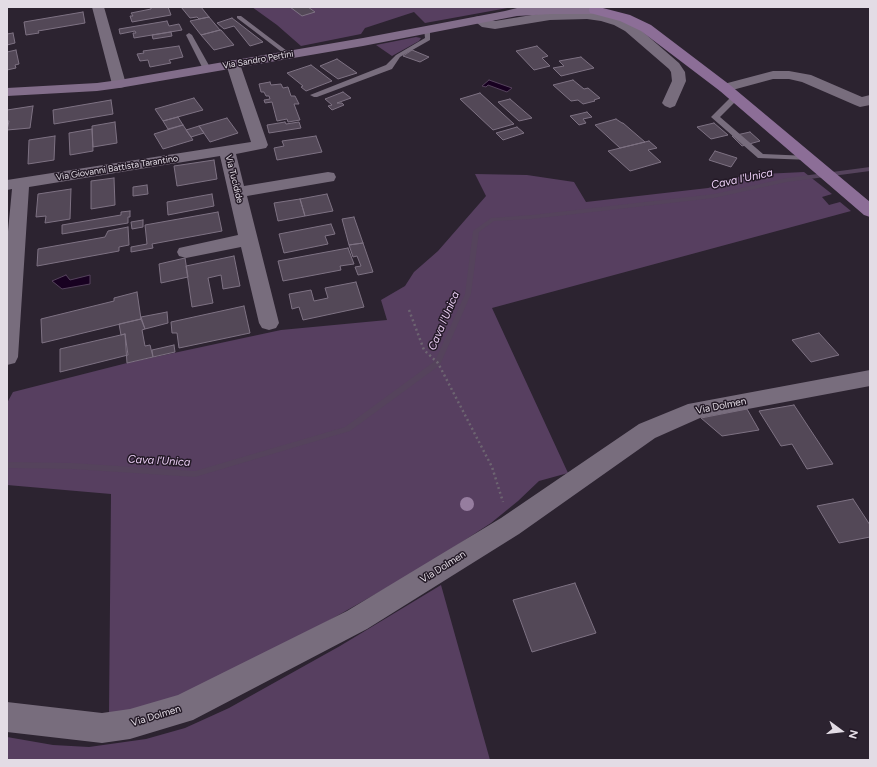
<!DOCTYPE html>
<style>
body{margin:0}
#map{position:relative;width:877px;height:767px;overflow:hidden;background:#2c2330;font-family:Figtree,sans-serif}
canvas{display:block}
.frame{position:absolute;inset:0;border:8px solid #e3dce5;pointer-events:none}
.north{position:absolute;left:821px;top:711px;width:40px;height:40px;-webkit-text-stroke:3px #231926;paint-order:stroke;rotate:105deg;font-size:11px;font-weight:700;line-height:16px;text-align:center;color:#e3dce5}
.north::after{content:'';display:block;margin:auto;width:14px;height:18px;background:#e3dce5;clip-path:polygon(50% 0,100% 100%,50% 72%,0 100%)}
</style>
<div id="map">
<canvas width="877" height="767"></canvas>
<div class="frame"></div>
<div class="north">N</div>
</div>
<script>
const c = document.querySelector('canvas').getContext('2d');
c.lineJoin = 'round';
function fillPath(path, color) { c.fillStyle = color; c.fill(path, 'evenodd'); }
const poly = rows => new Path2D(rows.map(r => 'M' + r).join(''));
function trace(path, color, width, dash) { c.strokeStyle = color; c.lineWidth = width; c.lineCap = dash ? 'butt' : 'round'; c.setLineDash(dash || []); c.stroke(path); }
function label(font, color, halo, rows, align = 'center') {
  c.font = font + ' Figtree,sans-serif'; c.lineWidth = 3; c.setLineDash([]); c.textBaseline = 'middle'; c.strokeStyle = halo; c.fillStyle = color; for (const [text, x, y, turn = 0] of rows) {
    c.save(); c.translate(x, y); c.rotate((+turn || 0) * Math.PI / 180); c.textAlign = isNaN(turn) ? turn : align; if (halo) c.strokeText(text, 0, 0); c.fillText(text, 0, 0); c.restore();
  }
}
const green = poly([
 [252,7,513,7,425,23,414,12,365,28,361,34,301,46,277,25],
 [416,37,421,38,419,41,392,56,376,45],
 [804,172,832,194,822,197,829,205,840,202,851,211,492,308,568,473,539,481,518,501,491,523,425,566,247,667,189,698,109,714,111,494,7,485,7,403,13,392,127,363,281,330,387,320,381,300,405,286,414,272,438,251,486,196,475,174,527,175,574,182,586,202,708,188,727,183,742,175],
 [441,585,490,760,7,760,7,737,53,745,89,747,146,739,185,728,229,708,340,646]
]);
const water = poly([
 [489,80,512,88,507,92,488,85,486,87,482,86,489,80],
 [66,275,70,280,90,275,90,284,62,289,52,281,66,275]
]);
const stream = poly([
 [870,167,870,171,787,182,714,198,532,219,494,221,479,232,471,294,440,365,350,431,195,477,72,469,7,468,7,462,72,463,195,471,345,427,435,361,465,294,473,231,491,218,532,215,714,194,787,178,870,167]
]);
const building = poly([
 [151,7,168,7,171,15,132,22,130,16,133,16,131,13,151,9,151,7],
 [181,7,201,7,209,17,199,19,197,17,190,18,181,7],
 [290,7,308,7,315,12,302,16,290,7],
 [83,12,85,23,38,31,39,33,26,35,24,22,83,12],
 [209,17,220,30,201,35,190,21,209,17],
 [232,18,263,42,250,46,234,26,224,29,217,23,232,18],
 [167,21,169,26,179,24,182,30,134,38,133,33,136,33,135,31,120,34,119,29,167,21],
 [220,30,221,30,234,45,214,50,201,35,220,30],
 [171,32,172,36,153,39,152,35,171,32],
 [13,33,15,43,7,45,7,34,13,33],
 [179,46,183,57,169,60,171,63,150,67,148,60,140,61,137,54,144,53,143,51,179,46],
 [537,46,548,56,542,58,550,66,534,70,516,51,537,46],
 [16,50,19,64,15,65,16,68,7,70,7,52,16,50],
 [412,50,429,57,420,62,403,56,412,50],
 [581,57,594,68,561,76,553,68,564,66,559,61,581,57],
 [337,59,357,73,338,79,320,66,337,59],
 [311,65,332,81,306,91,301,87,303,86,287,73,311,65],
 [573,80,584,89,588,88,600,98,594,100,595,101,583,104,578,100,571,101,553,85,573,80],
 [270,82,271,85,281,84,283,88,288,87,291,96,295,96,299,104,294,104,300,120,288,122,287,119,277,121,272,102,265,103,264,100,270,99,269,96,266,96,264,92,261,92,259,84,270,82],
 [343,92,351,98,337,103,342,103,344,105,332,110,328,106,332,105,325,99,343,92],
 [480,93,514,124,493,130,460,99,480,93],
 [194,98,203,110,163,121,155,109,194,98],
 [510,99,532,118,519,121,498,102,510,99],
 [111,100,113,114,54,124,53,110,111,100],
 [33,106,30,128,7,130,9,121,7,121,7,110,33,106],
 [587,112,592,117,583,119,586,123,579,125,570,116,587,112],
 [178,117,183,125,168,129,163,121,178,117],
 [227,118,238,133,210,142,199,126,227,118],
 [616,119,622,123,623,123,645,142,620,148,595,125,616,119],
 [115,122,117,143,93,147,92,126,115,122],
 [285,122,286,124,299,122,301,128,269,133,267,125,285,122],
 [714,123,728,135,711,139,697,127,714,123],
 [183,125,193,140,163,149,154,134,183,125],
 [199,126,204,133,191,137,186,130,199,126],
 [517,127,524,133,503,140,496,133,517,127],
 [92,129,93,151,70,155,69,133,92,129],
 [750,132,760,141,742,146,732,136,750,132],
 [55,136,54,160,28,164,29,140,55,136],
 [316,136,322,152,277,160,274,148,284,146,282,141,316,136],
 [649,141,657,148,648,150,661,162,630,171,608,151,649,141],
 [715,151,737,158,731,167,709,160,715,151],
 [214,160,217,179,177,186,174,166,214,160],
 [114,178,115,205,91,209,91,181,114,178],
 [147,185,148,194,133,196,133,187,147,185],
 [71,189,70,219,45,223,46,216,36,217,38,194,71,189],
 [212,194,214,206,168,215,167,202,212,194],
 [327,194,333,211,305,216,300,199,327,194],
 [300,199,305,216,278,221,274,203,300,199],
 [130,211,130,217,128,217,128,223,62,234,62,225,121,215,121,212,130,211],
 [218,212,222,231,152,244,153,248,131,252,131,247,147,244,145,225,218,212],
 [354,217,363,243,349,245,342,219,354,217],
 [143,220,143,227,132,229,131,222,143,220],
 [331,224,335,234,325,236,328,244,284,253,279,234,331,224],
 [128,227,129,245,119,247,119,251,37,266,38,249,105,237,108,231,128,227],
 [363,243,373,272,358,275,355,267,361,266,357,256,353,257,349,245,363,243],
 [348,248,354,264,340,266,341,270,283,281,278,261,348,248],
 [234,256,240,286,223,289,221,275,208,278,213,303,192,307,186,266,234,256],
 [185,258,188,277,161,283,159,264,185,258],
 [356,282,364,307,303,320,299,307,292,309,289,294,311,290,314,301,328,298,325,288,356,282],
 [137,292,141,319,42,343,41,319,114,301,114,298,137,292],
 [244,306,250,333,179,348,177,333,172,333,171,322,244,306],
 [167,312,168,323,145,329,141,317,167,312],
 [141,319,145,329,142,330,145,346,150,345,153,357,127,363,125,334,121,335,119,324,141,319],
 [819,333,839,355,811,362,792,340,819,333],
 [125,334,128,355,60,372,60,349,125,334],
 [174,345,175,352,153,357,152,350,174,345],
 [794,405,833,464,807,469,792,444,781,446,759,411,794,405],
 [747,409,759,430,722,436,701,418,747,409],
 [853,499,870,525,870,537,839,543,817,506,853,499],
 [575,583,596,633,532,652,513,600,575,583]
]);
const path = poly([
 [409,310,424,350,438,363,492,467,503,502]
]);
const lane = poly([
 [237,16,241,16,291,54,291,56,287,56,237,18,237,16],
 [427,27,430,29,430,40,400,57,392,69,317,97,314,97,310,95,386,65,396,55,425,38,424,29,427,27],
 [189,33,192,35,211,69,210,71,207,71,203,69,186,35,189,33],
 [733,95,736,95,740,97,720,117,763,154,808,156,812,158,811,160,758,158,711,117,733,95]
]);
const street = poly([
 [92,7,104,7,126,84,124,87,119,88,114,87,112,84,92,7],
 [587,11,608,14,624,19,635,25,679,63,685,72,686,81,675,106,670,108,665,106,662,103,672,81,671,72,669,69,625,31,614,25,601,21,587,19,550,20,495,29,482,27,473,20,475,17,480,16,495,21,550,12,587,11],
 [233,60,238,61,240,64,268,145,266,148,236,154,244,186,328,172,334,173,336,177,334,181,328,182,247,196,279,323,276,328,269,330,262,328,259,323,241,247,186,258,179,256,177,252,179,248,238,235,220,156,29,187,18,357,15,363,7,365,7,242,12,189,7,190,7,180,251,142,226,64,228,61,233,60],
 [773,71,789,71,811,75,862,97,870,95,870,105,860,107,855,105,802,82,789,79,773,79,725,92,720,91,718,88,720,85,773,71],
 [870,370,870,386,700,418,655,438,519,534,367,629,193,720,130,739,102,743,7,732,7,702,102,713,130,709,178,695,347,611,501,518,639,424,688,404,870,370]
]);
const secondary = poly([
 [521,7,595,7,597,10,596,13,591,14,552,14,517,16,363,46,119,88,97,91,7,96,7,88,97,83,119,80,363,38,505,11,521,7]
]);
const primary = poly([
 [590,7,599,7,630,15,651,25,730,85,870,202,870,217,864,215,720,91,641,31,620,21,590,13,589,10,590,7]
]);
const trees = [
 [467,504]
];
const farStreetnames = [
 ["Via Sandro Pertini",258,60,-10],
 ["Via Giovanni Battista Tarantino",117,168,-9],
 ["Via Tucidide",234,179,76]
];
const streetNames = [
 ["Via Dolmen",721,406,-11],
 ["Via Dolmen",443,567,-32],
 ["Via Dolmen",156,716,-17]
];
const waterNames = [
 ["Cava l'Unica",742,179,-12],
 ["Cava l'Unica",444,321,-67],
 ["Cava l'Unica",159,461,3]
];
fillPath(green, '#573f60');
fillPath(water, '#180121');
trace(water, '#55435c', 1);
fillPath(stream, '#55435c');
fillPath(building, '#534857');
trace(building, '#7e7283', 1);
trace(path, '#6d6571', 2.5, [2, 3]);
fillPath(lane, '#786d7d');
fillPath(street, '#786d7d');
fillPath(secondary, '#826d8a');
fillPath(primary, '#8c6e97');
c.fillStyle = '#967d9f';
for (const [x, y] of trees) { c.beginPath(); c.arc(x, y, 7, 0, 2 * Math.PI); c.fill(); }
label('9px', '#e3dce5', '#231926', farStreetnames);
label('10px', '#e3dce5', '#231926', streetNames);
label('italic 11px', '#eed1f8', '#231926', waterNames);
</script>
